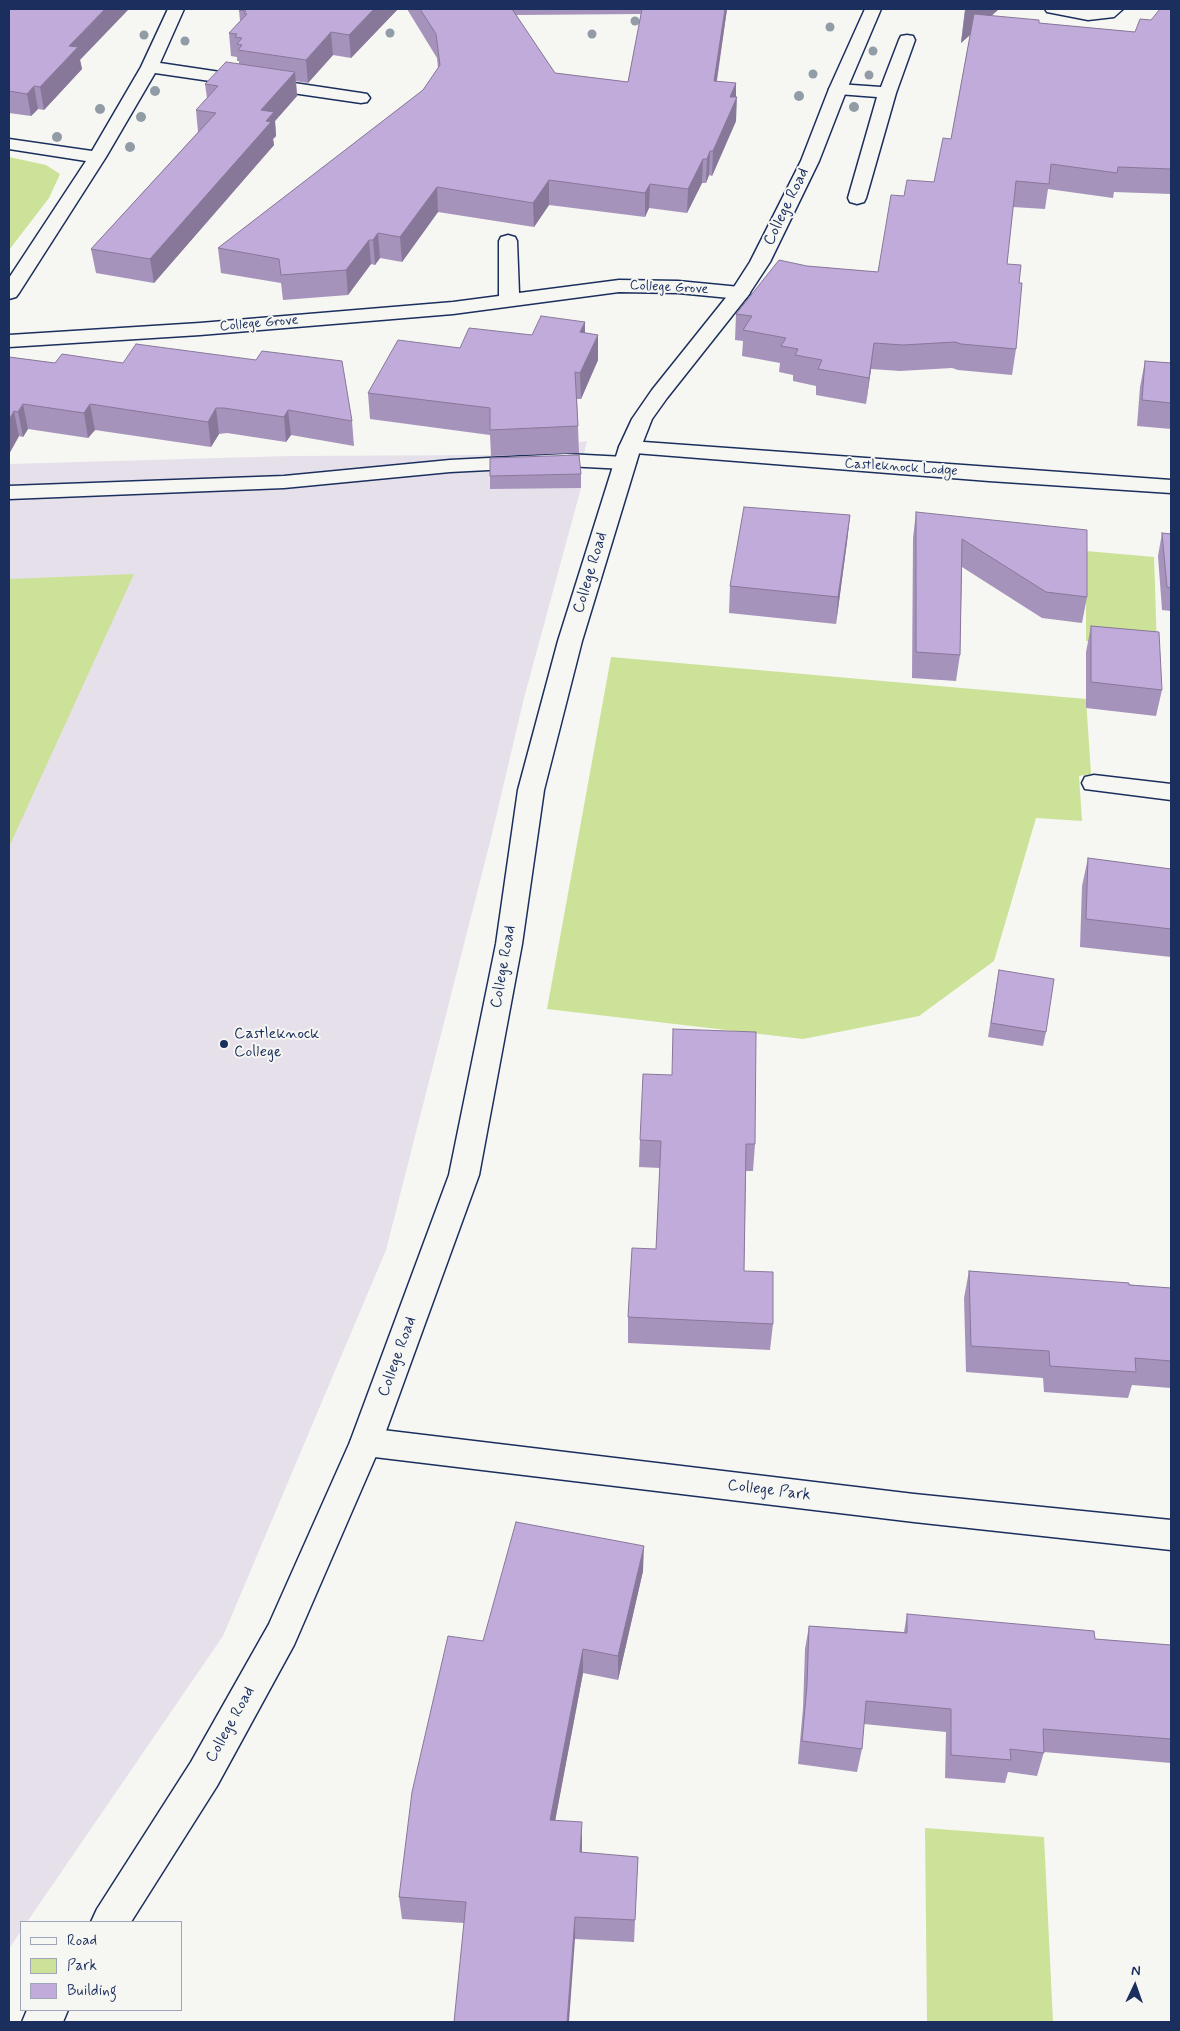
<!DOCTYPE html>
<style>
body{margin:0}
#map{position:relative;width:1180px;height:2031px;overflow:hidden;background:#f6f6f2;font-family:Mynerve,sans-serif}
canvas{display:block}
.frame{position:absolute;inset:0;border:10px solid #1b2f5e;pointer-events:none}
.legend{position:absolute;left:20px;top:1921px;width:162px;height:90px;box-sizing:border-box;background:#f6f6f2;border:1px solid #9ea6b7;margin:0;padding:6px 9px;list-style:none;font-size:15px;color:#1b2f5e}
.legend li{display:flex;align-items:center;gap:10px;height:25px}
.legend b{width:25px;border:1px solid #9ea6b7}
.north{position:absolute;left:1110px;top:1961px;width:50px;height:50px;-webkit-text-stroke:4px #f6f6f2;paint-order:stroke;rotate:3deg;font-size:14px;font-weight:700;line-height:20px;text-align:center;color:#1b2f5e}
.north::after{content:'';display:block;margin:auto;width:18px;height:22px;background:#1b2f5e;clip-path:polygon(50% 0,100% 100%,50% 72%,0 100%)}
</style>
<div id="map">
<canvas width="1180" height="2031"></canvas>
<div class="frame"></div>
<ul class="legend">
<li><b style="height:6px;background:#f6f6f2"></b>Road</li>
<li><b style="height:14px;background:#cce298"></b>Park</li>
<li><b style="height:14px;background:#c1abda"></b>Building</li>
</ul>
<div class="north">N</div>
</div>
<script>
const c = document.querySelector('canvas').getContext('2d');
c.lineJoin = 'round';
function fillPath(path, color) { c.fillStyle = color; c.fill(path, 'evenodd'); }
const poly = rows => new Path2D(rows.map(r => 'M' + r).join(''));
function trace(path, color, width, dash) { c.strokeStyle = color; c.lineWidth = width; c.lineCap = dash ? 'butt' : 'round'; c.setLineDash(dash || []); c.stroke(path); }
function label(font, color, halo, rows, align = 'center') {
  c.font = font + ' Mynerve,sans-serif'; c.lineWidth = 4; c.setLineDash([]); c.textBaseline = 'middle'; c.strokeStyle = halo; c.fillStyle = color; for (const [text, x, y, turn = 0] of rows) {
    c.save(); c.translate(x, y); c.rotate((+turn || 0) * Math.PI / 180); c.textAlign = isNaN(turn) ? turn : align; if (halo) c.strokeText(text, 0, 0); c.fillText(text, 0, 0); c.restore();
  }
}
const built = poly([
 [587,441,580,471,581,488,524,698,491,838,386,1250,223,1636,27,1922,21,1922,21,1931,9,1949,9,464,290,456,496,455]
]);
const green = poly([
 [9,157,46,165,60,174,49,198,9,250],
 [1086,551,1154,557,1157,648,1086,641],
 [134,574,9,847,9,579],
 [611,657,1086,699,1091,774,1079,776,1082,821,1036,818,994,961,919,1016,803,1039,547,1009],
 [925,1828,1044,1837,1053,2022,927,2022]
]);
const lane = poly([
 [1045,9,1088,10,1123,9,1114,17,1088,20,1047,12,1045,9],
 [566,454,625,457,633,458,636,463,633,468,625,469,566,466,450,472,284,488,9,499,9,486,284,476,450,460,566,454]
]);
const street = poly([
 [168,9,184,9,160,63,361,93,367,94,370,98,367,102,361,103,155,73,106,157,19,293,16,297,9,299,9,278,86,161,9,149,9,139,92,151,141,67,168,9],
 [907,35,913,36,915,40,896,93,866,198,864,202,857,204,850,202,848,198,877,97,838,94,832,93,829,89,832,85,838,84,881,87,899,40,901,36,907,35],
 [508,235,515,237,517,241,519,293,619,280,678,281,740,287,747,289,750,293,747,297,740,299,678,293,619,292,453,314,200,335,9,347,9,335,200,323,453,302,499,296,499,241,501,237,508,235],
 [630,441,1171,480,1171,493,989,481,622,452,619,447,622,442,630,441],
 [1094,775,1171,784,1171,800,1085,789,1082,783,1085,777,1094,775],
 [366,1428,914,1494,1171,1520,1171,1550,914,1522,366,1456,355,1452,350,1442,355,1432,366,1428]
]);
const secondary = poly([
 [865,9,881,9,847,89,819,161,770,262,747,297,667,398,652,419,641,447,582,641,544,790,522,944,479,1175,382,1442,294,1645,217,1786,131,1922,91,1922,97,1909,191,1762,269,1624,350,1442,449,1175,496,944,518,790,558,641,619,447,632,419,652,390,732,290,750,262,801,161,829,89,865,9],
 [27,2010,68,2010,63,2022,22,2022,27,2010]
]);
const trees = [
 [635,21,4.5],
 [830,27,4.5],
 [390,33,4.5],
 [592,34,4.5],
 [144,35,4.5],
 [185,41,4.5],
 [873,51,4.5],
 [813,74,4.5],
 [869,75,4.5],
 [155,91,5],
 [799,96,5],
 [854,107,5],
 [100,109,5],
 [141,117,5],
 [57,137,5],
 [130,147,5]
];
const wall = poly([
 [9,9,80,60,82,69,44,110,38,109,31,116,9,113],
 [398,9,351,58,333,55,308,83,296,81,297,96,275,121,276,136,273,139,274,145,154,283,96,273,91,249,198,132,196,110,207,98,205,84,239,64,239,61,237,61,237,57,231,56,229,33,240,21,239,10],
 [407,9,727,9,717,81,736,97,736,121,712,176,709,175,706,183,702,183,687,213,649,208,645,217,549,205,534,227,438,212,402,262,380,258,375,265,371,264,348,295,283,300,281,283,221,273,218,248,423,90,438,68,437,58],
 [641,14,628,82,555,73,516,15],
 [965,9,999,9,991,16,1039,23,1135,32,1151,20,1171,9,1171,194,1114,192,1113,198,1048,189,1045,209,1013,207,1007,264,1019,283,1016,349,1012,375,958,370,952,368,900,371,871,369,866,404,816,395,816,386,793,381,793,375,779,372,780,363,742,356,743,341,735,340,736,314,807,266,878,272,904,196,934,182,951,139,970,35,961,43],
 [585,322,585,333,598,335,598,360,581,399,577,399,579,453,491,456,490,435,370,419,368,393,460,348,532,335],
 [9,357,55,363,352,421,354,446,291,435,286,442,227,433,219,434,211,447,95,430,88,438,28,429,23,437,19,436,9,454],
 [1145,361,1171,363,1171,429,1137,426,1140,387],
 [581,474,581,488,490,489,490,476],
 [916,512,1087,597,1082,623,1042,618,962,567,960,655,956,681,912,678,913,538],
 [850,515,847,542,836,624,729,613,730,586],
 [1162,533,1171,534,1171,611,1162,610,1158,556],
 [1091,626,1162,690,1156,716,1086,708,1086,652],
 [1088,858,1171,869,1171,957,1080,947,1082,886],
 [999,970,1046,1032,1043,1046,988,1037],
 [640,1140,755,1144,753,1171,746,1171,744,1271,773,1324,770,1350,628,1343,628,1317,656,1249,660,1168,639,1167],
 [969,1271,1171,1288,1171,1388,1132,1385,1128,1398,1044,1392,1043,1378,966,1372,964,1298],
 [643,1571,618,1680,583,1673,555,1820,582,1845,582,1853,638,1857,634,1942,575,1939,464,1923,402,1919,399,1897,483,1641],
 [907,1614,1095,1639,1171,1645,1171,1763,1044,1752,1037,1776,1008,1772,1005,1783,945,1778,946,1732,864,1724,862,1749,857,1772,798,1764,803,1708,805,1649,809,1626,904,1632]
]);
const shadedWall = poly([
 [105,9,129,9,80,60,82,69,44,110,40,87,69,46],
 [374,9,398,9,351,58,349,35],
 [725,9,727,9,713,104,714,81],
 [967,9,999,9,961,43,965,11],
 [331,32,333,55,308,83,306,60],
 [295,72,297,96,275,121,276,136,273,139,274,145,154,283,150,259,261,110],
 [736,83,736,100,737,97,736,121,712,176,713,151,730,97],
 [34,86,38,109,31,116,27,94],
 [710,151,709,175,706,183,707,159],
 [703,159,702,183,687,213,688,189],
 [549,180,549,205,534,227,533,203],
 [650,184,649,208,645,217,645,193],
 [437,187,438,212,402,262,400,237],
 [378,233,380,258,375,265,373,240],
 [369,240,371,264,348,295,346,270],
 [585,322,585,347,580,332],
 [598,335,598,360,581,399,580,373],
 [874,343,871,369,866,404,869,378],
 [23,404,28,429,23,437,18,412],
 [90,404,95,430,88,438,84,413],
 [216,408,219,434,211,447,208,422],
 [288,410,291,435,286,442,284,417],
 [14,411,19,436,9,454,9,420],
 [850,515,847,542,836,624,838,597],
 [644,1546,643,1571,618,1680,618,1656],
 [583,1649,583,1673,551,1843,550,1820],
 [582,1822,582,1845,581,1875,580,1852],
 [575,1917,575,1939,569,2022,567,2022]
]);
const building = poly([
 [9,9,105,9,69,46,78,47,40,87,34,86,27,94,9,91,9,9],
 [240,9,374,9,349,35,331,32,306,60,238,50,242,45,237,44,242,38,235,37,237,34,229,33,247,14,244,13,246,11,239,10,240,9],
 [420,9,512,9,555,73,628,82,642,9,725,9,714,81,736,83,730,97,737,97,713,151,710,151,707,159,703,159,688,189,650,184,645,193,549,180,533,203,437,187,400,237,378,233,373,240,369,240,346,270,281,275,279,259,218,248,423,90,440,65,436,34,420,9],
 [1160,9,1171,9,1171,169,1118,167,1117,173,1051,164,1049,184,1016,181,1007,264,1021,265,1019,283,1022,283,1016,349,961,344,955,342,903,345,874,343,869,378,818,369,822,360,795,355,798,349,781,346,786,338,743,330,752,316,736,314,779,260,807,266,878,272,891,195,904,196,907,180,934,182,943,138,951,139,974,14,1039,20,1039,23,1135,32,1140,19,1151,20,1160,9],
 [226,62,295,72,261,110,274,112,266,121,271,122,150,259,91,249,216,113,196,110,218,86,205,84,226,62],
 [541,316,585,322,580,332,598,335,580,373,575,372,578,426,490,430,490,408,368,393,398,340,460,348,469,328,532,335,541,316],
 [136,344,256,360,262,351,342,361,352,421,288,410,284,417,224,408,216,408,208,422,90,404,84,413,23,404,18,412,14,411,9,420,9,357,55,363,62,354,123,363,136,344],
 [1145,361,1171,363,1171,403,1142,400,1145,361],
 [579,455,581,474,490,476,490,458,579,455],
 [744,507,850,515,838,597,730,586,744,507],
 [916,512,1087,530,1087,597,1046,592,962,539,960,655,916,652,916,512],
 [1162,533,1171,534,1171,588,1167,587,1162,533],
 [1091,626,1159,632,1162,690,1091,682,1091,626],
 [1088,858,1171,869,1171,929,1086,919,1088,858],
 [999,970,1054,979,1046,1032,991,1023,999,970],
 [673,1029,756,1032,755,1144,746,1144,744,1271,773,1272,773,1324,628,1317,632,1248,656,1249,661,1141,640,1140,643,1074,672,1075,673,1029],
 [969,1271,1129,1283,1129,1285,1171,1288,1171,1361,1135,1358,1136,1372,1050,1366,1049,1351,971,1346,969,1271],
 [516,1522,644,1546,618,1656,583,1649,550,1820,582,1822,580,1852,638,1857,635,1920,575,1917,567,2022,454,2022,466,1902,399,1897,412,1792,448,1636,483,1641,516,1522],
 [907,1614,1094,1631,1095,1639,1171,1645,1171,1739,1043,1729,1044,1753,1010,1749,1011,1760,951,1755,951,1709,866,1701,862,1749,802,1741,807,1685,809,1626,907,1633,907,1614]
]);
const markers = [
 [224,1044,5,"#1b2f5e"]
];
const farStreetnames = [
 ["College Grove",669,288,3],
 ["College Grove",259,324,-5],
 ["Castleknock Lodge",901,468,4]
];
const streetNames = [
 ["College Road",787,207,-64],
 ["College Road",591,573,-73],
 ["College Road",504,967,-80],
 ["College Road",398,1357,-70],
 ["College Park",769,1491,7],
 ["College Road",231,1725,-61]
];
const poiNames = [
 ["Castleknock",234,1035],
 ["College",234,1053]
];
fillPath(built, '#e6e0eb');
fillPath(green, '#cce298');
trace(lane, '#1b2f5e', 3);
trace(street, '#1b2f5e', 3);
trace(secondary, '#1b2f5e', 3);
fillPath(lane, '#f6f6f2');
fillPath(street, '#f6f6f2');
fillPath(secondary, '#f6f6f2');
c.fillStyle = '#919ca7';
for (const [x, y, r] of trees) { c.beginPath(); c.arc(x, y, r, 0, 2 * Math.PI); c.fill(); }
fillPath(wall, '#a693bb');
fillPath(shadedWall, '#877899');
fillPath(building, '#c1abda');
trace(building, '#877899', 1);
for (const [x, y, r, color] of markers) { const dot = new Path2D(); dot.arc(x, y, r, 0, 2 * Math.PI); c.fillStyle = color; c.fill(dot); trace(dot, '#f6f6f2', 2); }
label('14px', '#1b2f5e', '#f6f6f2', farStreetnames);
label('16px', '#1b2f5e', '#f6f6f2', streetNames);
label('16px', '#1b2f5e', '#f6f6f2', poiNames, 'left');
</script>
